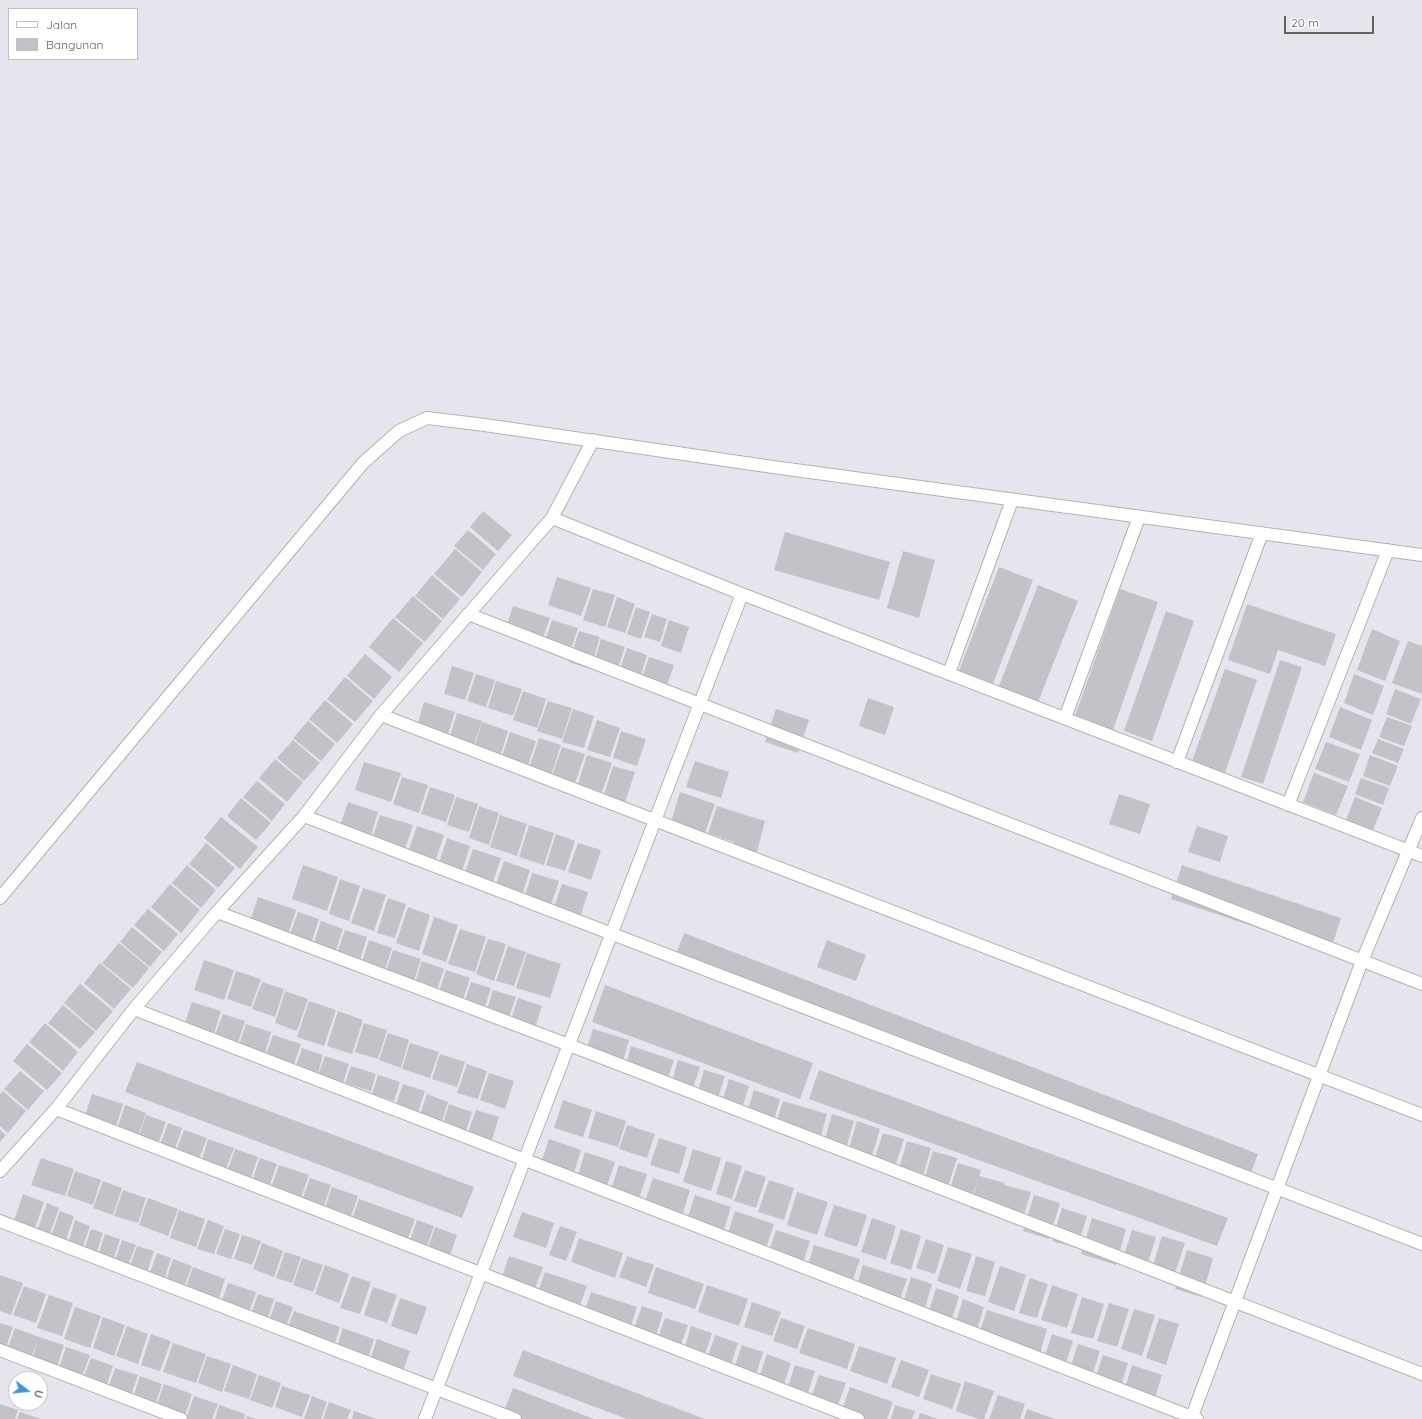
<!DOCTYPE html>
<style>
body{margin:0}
#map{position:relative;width:1422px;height:1419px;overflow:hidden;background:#e6e5ee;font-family:Quicksand,sans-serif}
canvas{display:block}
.legend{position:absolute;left:8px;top:8px;width:130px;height:52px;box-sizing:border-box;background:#fff;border:1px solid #c1c1be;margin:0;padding:5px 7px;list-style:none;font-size:12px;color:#64635d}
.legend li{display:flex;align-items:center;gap:8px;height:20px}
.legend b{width:20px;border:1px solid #c1c1be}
.north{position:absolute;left:8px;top:1371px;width:40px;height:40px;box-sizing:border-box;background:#fff;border:1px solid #c1c1be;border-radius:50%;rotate:106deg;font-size:11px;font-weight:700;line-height:16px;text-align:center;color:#64635d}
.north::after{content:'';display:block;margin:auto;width:14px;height:18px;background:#4296d7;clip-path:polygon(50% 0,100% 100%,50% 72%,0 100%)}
.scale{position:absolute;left:1284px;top:16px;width:90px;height:18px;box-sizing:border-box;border:2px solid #64635d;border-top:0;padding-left:5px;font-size:12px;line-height:14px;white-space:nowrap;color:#64635d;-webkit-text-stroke:3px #fff;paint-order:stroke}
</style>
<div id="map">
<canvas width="1422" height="1419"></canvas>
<ul class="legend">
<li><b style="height:5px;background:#fff"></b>Jalan</li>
<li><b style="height:11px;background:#c2c2c9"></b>Bangunan</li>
</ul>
<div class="north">U</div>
<div class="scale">20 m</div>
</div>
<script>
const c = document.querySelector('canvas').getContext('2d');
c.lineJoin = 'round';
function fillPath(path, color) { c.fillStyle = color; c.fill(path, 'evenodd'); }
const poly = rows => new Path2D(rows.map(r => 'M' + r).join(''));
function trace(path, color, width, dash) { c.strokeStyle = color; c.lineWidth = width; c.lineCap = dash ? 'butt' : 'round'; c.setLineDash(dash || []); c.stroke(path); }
const building = poly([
 [483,511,512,535,498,551,470,527],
 [468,530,496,554,483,570,454,546],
 [785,532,890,562,879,600,774,570],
 [455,549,482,572,462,597,434,574],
 [903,551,935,560,919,618,887,608],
 [999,567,1033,580,992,686,958,673],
 [432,575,460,599,443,619,415,596],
 [557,577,591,588,581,616,548,605],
 [1038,585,1078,601,1038,702,999,686],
 [593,589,615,595,605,627,583,620],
 [1120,589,1158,602,1113,730,1075,716],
 [413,596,442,621,425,642,395,617],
 [617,597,635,604,625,633,607,627],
 [1247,604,1336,634,1325,666,1278,650,1270,674,1228,660],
 [513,606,550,618,541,643,505,631],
 [636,607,650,612,641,639,627,634],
 [1166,611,1194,621,1152,741,1124,731],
 [652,614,667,619,660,642,644,637],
 [393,618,423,643,399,672,369,647],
 [552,620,578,628,570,653,544,644],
 [669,620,689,627,681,653,661,646],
 [1372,629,1400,641,1385,681,1357,670],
 [579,631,600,637,590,669,569,662],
 [601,639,625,647,615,677,592,669],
 [1408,641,1422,646,1422,694,1392,683],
 [627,648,647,655,638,685,617,678],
 [365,654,392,677,374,699,347,676],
 [649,657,674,665,664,694,639,686],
 [1280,660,1302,667,1263,784,1241,777],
 [452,666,474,673,465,700,444,694],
 [1225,669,1257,680,1225,773,1192,761],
 [476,674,495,680,486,707,467,701],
 [1354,674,1384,686,1373,715,1344,703],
 [345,677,373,701,355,722,327,699],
 [496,681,522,689,513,716,488,708],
 [1395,689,1421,699,1411,724,1386,714],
 [523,691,546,699,537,728,513,720],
 [868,698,894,707,885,735,859,726],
 [325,700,353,724,337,743,309,719],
 [548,701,572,708,562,739,537,731],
 [424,702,455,712,447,737,417,726],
 [1340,707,1372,720,1361,750,1329,737],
 [573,709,594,716,584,748,562,742],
 [776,709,809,720,798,753,765,742],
 [457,713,482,721,473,747,449,739],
 [1387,717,1412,726,1404,746,1379,737],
 [597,720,620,728,610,757,587,750],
 [308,721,335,744,321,761,293,738],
 [482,722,508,731,500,757,474,748],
 [621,731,646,739,637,766,613,758],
 [510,732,536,741,527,768,501,759],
 [539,738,561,745,551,776,529,768],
 [1378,739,1404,749,1398,763,1372,753],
 [293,740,320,763,304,781,277,758],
 [1326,742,1360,754,1349,782,1315,769],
 [562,747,585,754,575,783,552,776],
 [587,755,612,763,602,792,578,784],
 [1370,755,1398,766,1390,786,1363,776],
 [275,759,303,782,287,802,259,778],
 [695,761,729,772,721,798,686,787],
 [364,762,401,773,391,802,355,790],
 [613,766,635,772,625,802,604,795],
 [1314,773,1348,786,1336,815,1303,802],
 [402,777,428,785,419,813,393,804],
 [1361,778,1389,788,1383,805,1355,794],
 [257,781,285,804,272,821,243,797],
 [430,787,455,795,446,822,421,814],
 [680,792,715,804,705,833,671,822],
 [1119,794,1150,804,1140,834,1109,824],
 [456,797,478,804,469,832,447,825],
 [1355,797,1382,808,1373,830,1346,820],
 [241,798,271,823,256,840,227,816],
 [348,802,378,812,369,842,338,832],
 [479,806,499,813,489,845,469,838],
 [717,806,765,821,757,852,734,846,734,842,708,833],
 [380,815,413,825,403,855,370,844],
 [500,815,527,824,517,856,490,847],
 [221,817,258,847,240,869,204,838],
 [529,825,554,833,544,865,519,857],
 [417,826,444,835,434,865,407,855],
 [1197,826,1228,836,1220,862,1188,852],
 [556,834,575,841,565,871,546,865],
 [447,838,470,846,460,877,437,869],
 [206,843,235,868,218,888,189,864],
 [578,843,601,850,591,880,568,872],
 [473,849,501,858,490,891,462,881],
 [504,861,530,870,520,902,493,893],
 [187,865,216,890,201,908,172,883],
 [303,865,338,877,327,911,292,899],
 [1182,865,1341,918,1330,952,1171,899],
 [532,873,559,881,549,911,523,902],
 [340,879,360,886,349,921,329,914],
 [170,884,200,910,181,933,151,907],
 [562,884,588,892,579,921,552,913],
 [363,888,386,895,374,931,351,923],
 [258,897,296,910,286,940,248,927],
 [388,898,406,904,395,938,377,933],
 [408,907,430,915,419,951,396,943],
 [148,909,178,934,164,951,134,925],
 [298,912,319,919,309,950,287,943],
 [434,917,458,925,446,962,422,954],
 [321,921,343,929,333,959,311,952],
 [132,927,162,952,150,967,120,942],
 [460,929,486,937,475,972,448,964],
 [345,930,367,937,358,966,335,959],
 [684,933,1258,1154,1247,1184,673,963],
 [488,939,506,944,494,981,476,974],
 [369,940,392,948,382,979,359,971],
 [827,940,866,955,856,981,817,967],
 [119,943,149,968,133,988,102,963],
 [508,946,526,952,514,986,496,981],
 [393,950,421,959,411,990,383,981],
 [527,953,561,964,550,998,516,988],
 [204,960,234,970,224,1000,194,990],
 [422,961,444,969,434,999,412,992],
 [100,963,131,989,114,1009,84,983],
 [446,970,470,978,460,1009,436,1001],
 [236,971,261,979,251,1007,227,999],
 [262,982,284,989,275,1017,252,1009],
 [471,982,491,988,482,1016,462,1010],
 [80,984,113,1011,96,1031,64,1003],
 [605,985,813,1063,800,1099,592,1022],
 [493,990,516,997,506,1026,484,1020],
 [285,991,308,999,297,1031,275,1023],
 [518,998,542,1006,532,1037,508,1029],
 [309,1001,336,1010,324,1046,297,1037],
 [192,1002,221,1011,214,1034,184,1025],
 [63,1005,95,1032,80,1049,48,1023],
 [338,1011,363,1020,352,1054,327,1046],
 [223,1014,245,1021,238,1043,215,1035],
 [45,1023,78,1052,63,1071,29,1042],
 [364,1023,387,1030,378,1059,355,1052],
 [246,1024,271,1032,265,1053,239,1045],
 [593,1029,629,1040,622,1065,585,1054],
 [388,1033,409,1040,401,1068,379,1060],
 [273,1035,301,1044,294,1064,266,1055],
 [410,1043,439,1052,430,1078,402,1069],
 [27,1044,62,1073,47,1090,13,1061],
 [631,1046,674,1060,667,1081,625,1068],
 [302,1048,323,1055,318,1073,296,1066],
 [440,1054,465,1062,457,1087,432,1079],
 [325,1056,349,1064,343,1083,318,1075],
 [678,1060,700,1067,692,1091,671,1085],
 [137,1062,474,1187,462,1218,125,1092],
 [467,1064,487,1071,478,1099,457,1093],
 [351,1066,376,1074,371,1091,345,1083],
 [704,1070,725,1076,718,1098,698,1092],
 [819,1070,1228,1218,1217,1246,809,1099],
 [20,1071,44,1091,28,1110,4,1089],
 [489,1073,514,1081,505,1109,480,1100],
 [378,1075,400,1082,394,1101,372,1094],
 [729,1079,749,1086,740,1115,720,1109],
 [403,1084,425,1091,417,1115,395,1107],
 [754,1090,780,1099,773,1124,746,1116],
 [3,1091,26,1111,8,1133,0,1126,0,1094],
 [92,1094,123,1104,115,1129,84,1119],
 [427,1094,448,1102,441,1124,419,1117],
 [563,1100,592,1110,583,1137,554,1128],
 [783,1101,827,1114,819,1143,774,1129],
 [449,1104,472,1112,465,1134,442,1126],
 [125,1105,146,1113,137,1139,116,1132],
 [476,1110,499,1117,490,1146,466,1138],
 [596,1111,626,1121,618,1147,588,1138],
 [832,1114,854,1121,845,1152,823,1146],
 [146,1115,166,1122,157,1147,137,1141],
 [857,1121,880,1129,869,1166,846,1159],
 [168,1123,182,1128,174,1152,159,1148],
 [627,1125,655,1134,647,1158,619,1149],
 [0,1130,6,1135,0,1142],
 [184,1130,207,1138,198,1162,175,1154],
 [883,1133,904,1139,893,1173,872,1167],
 [659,1138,687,1147,679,1174,650,1165],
 [208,1139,234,1148,225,1171,201,1162],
 [549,1139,581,1150,572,1179,539,1169],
 [907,1141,931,1148,921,1183,897,1175],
 [235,1149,258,1157,249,1183,226,1175],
 [693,1149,721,1158,711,1191,683,1182],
 [933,1151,957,1158,946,1193,922,1186],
 [585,1152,615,1162,605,1192,576,1182],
 [41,1158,74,1169,65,1196,31,1185],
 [260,1158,277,1164,268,1190,251,1184],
 [726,1161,742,1166,732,1199,716,1194],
 [958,1163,981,1170,970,1203,948,1196],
 [279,1165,309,1175,300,1201,270,1191],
 [619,1165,647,1174,637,1205,609,1196],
 [745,1170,766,1177,756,1208,734,1201],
 [75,1171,101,1180,93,1205,67,1196],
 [979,1176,1005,1183,1004,1185,1031,1192,1021,1224,970,1208],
 [310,1178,331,1185,322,1211,301,1203],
 [653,1178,690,1190,681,1219,643,1207],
 [769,1180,794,1188,784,1220,758,1212],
 [103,1181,122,1188,113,1215,93,1208],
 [332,1187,358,1196,349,1222,323,1213],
 [123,1190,146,1198,138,1223,114,1216],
 [797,1192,828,1202,817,1235,787,1225],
 [23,1194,44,1202,34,1231,13,1224],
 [695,1195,731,1207,723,1232,687,1220],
 [1034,1195,1060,1203,1049,1239,1023,1231],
 [148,1198,178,1209,168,1236,139,1225],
 [359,1199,415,1219,406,1244,351,1222],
 [47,1203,59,1208,48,1239,36,1234],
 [834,1205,867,1215,857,1247,824,1236],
 [1062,1208,1087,1216,1077,1248,1052,1241],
 [179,1210,205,1219,196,1247,170,1238],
 [60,1211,74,1216,65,1243,50,1239],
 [735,1211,774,1224,766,1248,727,1236],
 [522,1212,554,1223,546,1248,513,1237],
 [872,1218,896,1226,886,1260,861,1252],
 [1092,1218,1126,1229,1116,1265,1081,1254],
 [75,1220,90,1226,81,1252,67,1247],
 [208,1220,224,1226,214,1254,197,1249],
 [417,1220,434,1226,425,1252,408,1246],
 [560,1226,577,1232,566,1261,549,1255],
 [435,1227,457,1235,447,1264,425,1256],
 [91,1229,103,1233,95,1258,83,1254],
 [225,1229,240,1234,231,1259,216,1254],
 [901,1229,921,1236,911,1270,890,1263],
 [776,1230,810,1241,803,1263,769,1252],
 [1132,1230,1156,1237,1145,1272,1121,1265],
 [105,1234,120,1239,112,1264,97,1259],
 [242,1235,261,1241,252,1265,234,1259],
 [1162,1236,1185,1243,1173,1279,1151,1272],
 [579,1238,623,1253,615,1278,571,1262],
 [926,1239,944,1245,935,1274,916,1268],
 [122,1240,136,1245,126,1271,113,1266],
 [262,1243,283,1251,274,1277,253,1269],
 [814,1245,860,1259,852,1282,807,1268],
 [137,1246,154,1251,145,1278,128,1272],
 [948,1247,972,1254,960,1289,937,1281],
 [1187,1250,1213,1258,1202,1297,1175,1289],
 [285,1252,301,1257,292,1283,276,1278],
 [157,1253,171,1258,163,1283,148,1278],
 [509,1256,543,1267,533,1294,500,1283],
 [627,1256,654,1265,646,1287,619,1277],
 [976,1256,995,1262,985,1296,966,1291],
 [302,1258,323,1265,313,1292,293,1285],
 [173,1259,192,1266,183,1290,165,1284],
 [325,1265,349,1274,339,1303,315,1294],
 [863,1265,907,1279,899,1302,856,1288],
 [1000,1266,1026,1275,1014,1311,988,1302],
 [193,1267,225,1279,217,1304,184,1293],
 [656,1267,704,1284,695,1309,648,1293],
 [545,1272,587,1286,579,1308,537,1294],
 [0,1275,23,1283,11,1315,0,1311],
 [352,1276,371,1282,360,1314,340,1308],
 [911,1277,932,1284,923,1314,902,1307],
 [1030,1278,1048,1284,1037,1318,1019,1313],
 [228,1283,256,1292,247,1318,219,1309],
 [707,1285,748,1299,739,1326,698,1312],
 [1052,1285,1078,1294,1067,1328,1041,1320],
 [24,1286,46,1294,36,1323,13,1315],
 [373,1287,397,1295,387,1323,364,1315],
 [936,1288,959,1296,950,1325,927,1318],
 [591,1292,637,1307,630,1329,584,1313],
 [258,1294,274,1299,265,1326,249,1320],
 [49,1295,73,1303,62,1336,37,1328],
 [1082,1297,1104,1304,1093,1339,1071,1333],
 [400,1298,427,1307,417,1335,391,1326],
 [963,1299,984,1307,976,1332,955,1325],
 [276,1301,293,1307,284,1333,267,1327],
 [752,1302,781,1312,772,1336,744,1327],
 [1109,1303,1129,1309,1117,1347,1097,1341],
 [642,1306,663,1313,654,1341,632,1334],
 [75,1307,101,1316,90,1348,64,1339],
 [1134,1309,1155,1315,1142,1356,1121,1349],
 [987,1310,1047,1329,1039,1357,978,1337],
 [294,1311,340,1327,333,1349,286,1333],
 [103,1317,125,1325,114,1356,93,1348],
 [665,1318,688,1325,678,1352,656,1344],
 [781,1318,805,1326,797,1349,773,1341],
 [1159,1318,1179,1324,1166,1365,1146,1358],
 [0,1323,13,1327,3,1356,0,1355],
 [127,1326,148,1334,138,1364,116,1356],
 [691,1326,712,1333,704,1357,684,1350],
 [15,1328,39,1337,28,1366,4,1358],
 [343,1328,374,1339,367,1361,336,1350],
 [808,1328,855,1344,847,1369,799,1353],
 [151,1334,171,1341,160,1371,141,1365],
 [1052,1334,1073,1341,1063,1372,1042,1365],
 [715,1335,738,1343,729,1370,706,1362],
 [39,1337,64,1345,54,1376,29,1368],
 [377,1339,410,1351,402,1374,369,1363],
 [173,1343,206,1354,196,1383,163,1372],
 [1078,1344,1100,1351,1090,1382,1068,1375],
 [742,1345,763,1352,754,1380,733,1372],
 [859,1346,896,1358,887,1384,850,1371],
 [66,1347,90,1355,79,1385,56,1377],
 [523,1350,705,1419,627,1419,513,1376],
 [767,1354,791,1363,782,1390,758,1381],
 [1103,1355,1128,1363,1119,1393,1093,1385],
 [207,1356,231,1364,222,1392,198,1383],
 [91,1358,113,1366,104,1393,81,1384],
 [901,1360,929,1370,919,1397,891,1387],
 [233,1365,257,1374,249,1399,224,1391],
 [795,1365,815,1371,806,1399,786,1393],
 [1132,1365,1162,1375,1153,1404,1123,1394],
 [115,1368,138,1375,130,1399,107,1392],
 [931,1374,961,1384,952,1409,923,1399],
 [259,1375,281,1383,272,1408,250,1400],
 [819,1375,846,1383,836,1410,810,1401],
 [140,1376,162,1384,154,1408,132,1400],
 [965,1381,994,1391,984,1419,979,1419,956,1411],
 [164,1384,192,1394,184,1419,155,1409],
 [282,1386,310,1395,302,1417,275,1407],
 [850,1387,893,1402,887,1419,859,1419,841,1413],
 [513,1388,594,1419,520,1419,503,1413],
 [998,1395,1025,1404,1020,1419,989,1419],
 [194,1396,218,1404,212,1419,186,1419],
 [312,1396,327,1402,321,1419,304,1419],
 [329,1402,351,1410,347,1419,323,1419],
 [0,1404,18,1410,15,1419,0,1419],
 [219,1405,245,1414,244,1419,215,1419],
 [895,1405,915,1411,912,1419,891,1419],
 [1027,1409,1055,1419,1024,1419],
 [354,1411,377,1419,352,1419],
 [20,1412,41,1419,17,1419],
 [920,1413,938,1419,918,1419],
 [247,1416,256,1419,246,1419]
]);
const street = poly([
 [552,518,742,594,1422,856],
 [468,614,1422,984],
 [949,673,1012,500],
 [381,715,1422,1115],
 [1065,718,1139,517],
 [1177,762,1262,533],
 [1288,805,1388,550],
 [304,816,1422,1244],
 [0,898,363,463,399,431,427,418,485,425,773,467,1422,555],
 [217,912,569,1045,1422,1374],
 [134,1009,1197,1419],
 [56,1109,858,1419],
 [0,1171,56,1109,134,1009,217,912,304,816,381,715,552,518,593,440],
 [0,1221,515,1419],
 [0,1350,181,1419],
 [425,1419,742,594],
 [1191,1419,1362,961,1422,818]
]);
fillPath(building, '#c2c2c9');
trace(street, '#b3b3ae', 14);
trace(street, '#fff', 12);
</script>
